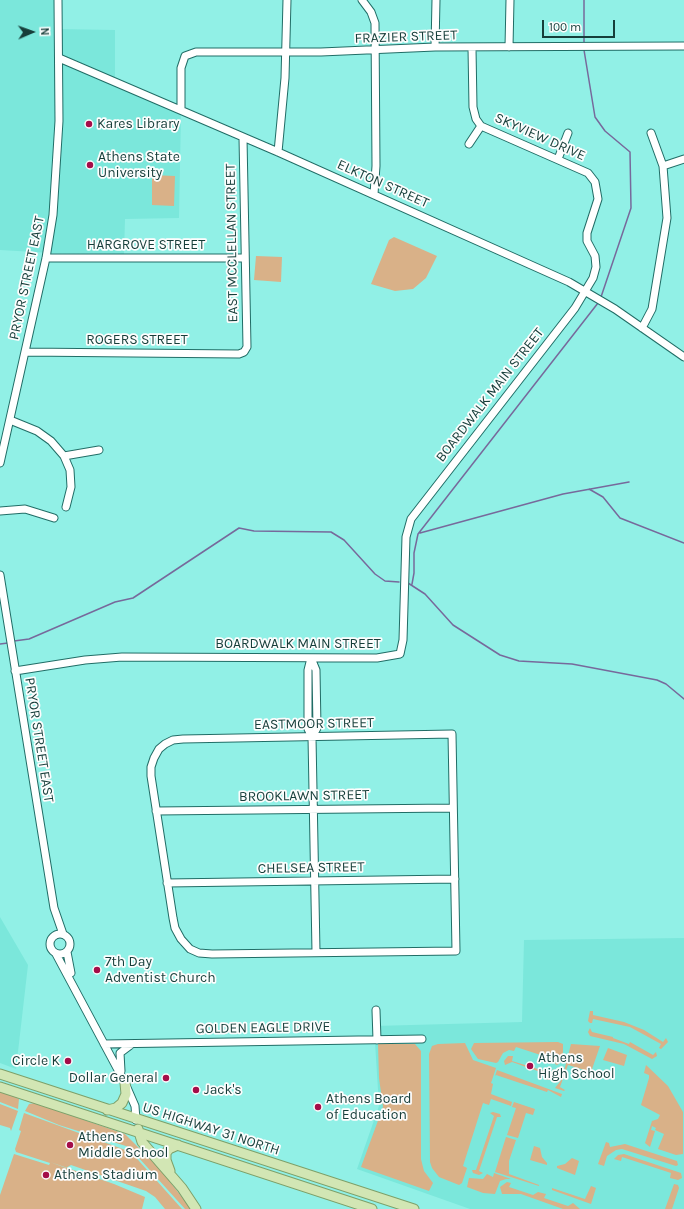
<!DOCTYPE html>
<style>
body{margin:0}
#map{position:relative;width:684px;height:1209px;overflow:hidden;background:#91f0e6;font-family:Karla,sans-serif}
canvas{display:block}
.north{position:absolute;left:12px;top:12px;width:40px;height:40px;-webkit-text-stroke:3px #fdfdfd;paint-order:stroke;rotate:88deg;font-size:11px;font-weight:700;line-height:16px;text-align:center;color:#163e3a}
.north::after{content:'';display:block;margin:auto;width:14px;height:18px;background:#163e3a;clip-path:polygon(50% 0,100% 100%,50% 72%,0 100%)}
.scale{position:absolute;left:542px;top:20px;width:73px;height:18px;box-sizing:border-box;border:2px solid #163e3a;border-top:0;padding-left:5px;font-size:12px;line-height:14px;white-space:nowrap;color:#163e3a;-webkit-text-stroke:3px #fdfdfd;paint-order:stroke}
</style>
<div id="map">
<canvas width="684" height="1209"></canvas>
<div class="north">N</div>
<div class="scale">100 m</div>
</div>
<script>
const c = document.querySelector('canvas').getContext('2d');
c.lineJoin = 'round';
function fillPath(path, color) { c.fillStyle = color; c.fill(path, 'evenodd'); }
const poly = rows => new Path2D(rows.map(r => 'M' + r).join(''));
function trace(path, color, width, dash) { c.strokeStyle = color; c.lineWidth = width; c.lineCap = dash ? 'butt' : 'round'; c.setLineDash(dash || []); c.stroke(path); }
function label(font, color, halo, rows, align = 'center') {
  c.font = font + ' Karla,sans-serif'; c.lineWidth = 3.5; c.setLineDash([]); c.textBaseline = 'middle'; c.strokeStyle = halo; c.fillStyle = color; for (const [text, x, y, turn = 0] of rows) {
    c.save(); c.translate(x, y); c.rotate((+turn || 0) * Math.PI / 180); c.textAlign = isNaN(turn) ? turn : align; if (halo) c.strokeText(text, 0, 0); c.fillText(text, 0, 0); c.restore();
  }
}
const built = poly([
 [0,0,55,0,56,29,115,30,115,79,181,113,179,218,125,219,124,254,52,253,0,250],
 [0,917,28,965,16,1069,0,1063],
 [684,938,684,1209,470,1209,357,1169,379,1106,374,1026,522,1022,524,940]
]);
const green = poly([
 [152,175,175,176,174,206,152,205],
 [394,237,437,256,426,278,413,289,395,291,371,284,389,240],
 [256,256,282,257,281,282,254,280],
 [590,1011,593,1011,593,1015,624,1022,644,1030,663,1042,666,1038,668,1042,661,1049,659,1048,661,1044,630,1027,593,1019,592,1023,590,1023,588,1021],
 [590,1028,592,1032,613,1037,613,1038,629,1044,630,1042,653,1055,656,1052,657,1056,652,1059,624,1044,590,1036,588,1032],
 [558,1042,563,1044,563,1052,560,1063,557,1065,555,1064,556,1060,516,1047,514,1051,509,1050,503,1053,498,1062,496,1063,478,1059,471,1049,474,1043],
 [465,1043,473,1060,496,1068,491,1083,493,1084,491,1094,512,1102,511,1106,491,1099,489,1105,483,1103,463,1166,467,1168,462,1183,459,1185,439,1177,432,1168,430,1162,429,1054,432,1046,438,1044],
 [378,1044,415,1044,421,1051,421,1159,424,1171,433,1183,429,1191,361,1167,383,1107,379,1078],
 [571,1044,600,1046,591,1072,568,1065,560,1087,565,1090,564,1091,555,1088,562,1079],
 [608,1048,627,1055,624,1066,603,1060],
 [508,1056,513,1056,512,1061,551,1073,553,1069,556,1072,556,1075,552,1079,547,1080,549,1075,512,1062,505,1065,504,1061],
 [646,1065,668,1086,683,1112,683,1154,676,1155,658,1149,664,1134,655,1130,656,1128,652,1126,651,1130,655,1131,650,1147,645,1143,652,1121,658,1119,660,1115,641,1105,649,1078,649,1075,644,1073],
 [497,1070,562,1094,561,1097,548,1090,547,1092,496,1075,495,1076],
 [0,1089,19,1099,18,1109,0,1102],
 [514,1102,535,1109,533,1115,526,1113,518,1138,507,1135,516,1108,512,1107],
 [35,1103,125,1134,161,1170,191,1209,185,1209,129,1147,59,1125,25,1111,29,1104],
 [0,1104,18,1111,11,1131,10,1128,0,1125],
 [493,1112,500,1114,501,1117,497,1117,479,1171,483,1173,479,1175,473,1173,472,1170,476,1170,494,1116,490,1113],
 [24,1113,131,1152,182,1209,165,1209,155,1197,146,1191,71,1165,66,1168,50,1162,114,1184,145,1197,142,1209,0,1209,0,1195,14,1154,49,1165,50,1163,16,1152,15,1149,21,1131,19,1130],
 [506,1137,516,1140,509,1161,509,1174,539,1185,539,1186,495,1172],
 [606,1142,609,1143,610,1147,625,1144,677,1161,678,1165,676,1166,622,1149,616,1150,607,1156,604,1166,598,1164],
 [534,1146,540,1148,542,1157,547,1163,547,1165,530,1160],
 [624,1154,681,1173,682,1178,678,1180,670,1178,671,1173,622,1157,621,1161,614,1159,618,1155],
 [572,1158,579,1161,575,1175,557,1168,557,1166,565,1164],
 [494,1173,511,1179,506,1179,500,1181,495,1194,483,1193,467,1187,469,1178,483,1179,487,1174,493,1177],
 [507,1182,511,1183,509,1187,533,1195,538,1192,546,1194,544,1198,568,1206,573,1203,580,1209,563,1209,521,1194,502,1194,500,1187],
 [674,1184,678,1185,679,1188,672,1209,665,1209],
 [591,1186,596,1188,591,1204,552,1190,552,1188,585,1199]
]);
const stream = poly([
 [584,43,584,0],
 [584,50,595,117,605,131,630,152,631,208,601,297],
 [589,489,603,497,620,518,684,543],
 [420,533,563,494,629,482],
 [408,583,425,594,453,625,500,655,519,661,572,664,657,680,666,684,684,699],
 [412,584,414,573,414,553,418,534,598,303],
 [14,641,29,639,115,602,133,598,239,528,254,531,331,532,344,540,375,574,385,581,399,582],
 [0,644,8,643]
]);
const minor = poly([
 [362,0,371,12,375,23,376,166,374,194],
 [435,47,436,0],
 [509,47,510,0],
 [59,58,278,152,569,282,615,309,684,357],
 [181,110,181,68,185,56,196,52,321,52,435,47,684,46],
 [469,144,481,126],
 [278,152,285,78,287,0],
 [558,159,568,133],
 [663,166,684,159],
 [46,258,245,258],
 [642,328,652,309,667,218,663,166,651,133],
 [25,352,239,354,244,352,247,347,243,138],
 [10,420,37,431,51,441,64,456,70,470,71,487,66,507],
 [64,456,99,450],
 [0,463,46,258,53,215,59,121,58,0],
 [0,511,25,509,54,518],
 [0,575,54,908,63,934],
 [311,658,308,670,308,729,312,737,316,952],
 [311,658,316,670,317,728,312,737],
 [15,671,85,660,122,657,377,658,400,654,403,640,406,537,411,519,575,308,593,278,596,267,595,256,587,241,587,233,598,199,595,182,588,173,481,126,476,119,473,107,472,48],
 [452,734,456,951,212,954,199,953,190,949,181,939,175,928,173,918,151,776,151,767,154,758,159,749,165,744,173,740,183,739,452,734],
 [156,811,453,808],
 [167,883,455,879],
 '50 944a10 10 0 1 1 20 0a10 10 0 1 1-20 0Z',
 [67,952,71,973],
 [56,954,125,1083,135,1106,136,1120],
 [376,1010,377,1040],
 [104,1044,422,1039],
 [121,1071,120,1053,132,1044]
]);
const major = poly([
 [0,1074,414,1209],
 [0,1087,372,1209],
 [107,1110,116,1108,122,1103,126,1094,125,1083],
 [138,1129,142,1142,182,1188,196,1209],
 [170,1171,166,1160,166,1153,169,1149,178,1145]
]);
const markers = [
 [89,124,4,"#a40d49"],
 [90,165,4,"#a40d49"],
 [97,970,4,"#a40d49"],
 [68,1061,4,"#a40d49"],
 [530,1066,4,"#a40d49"],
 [166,1078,4,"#a40d49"],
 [196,1090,4,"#a40d49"],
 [318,1107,4,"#a40d49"],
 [70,1145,4,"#a40d49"],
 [46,1175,4,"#a40d49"]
];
const streetNames = [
 ["FRAZIER STREET",406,37,-2],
 ["SKYVIEW DRIVE",540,137,24],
 ["ELKTON STREET",383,184,24],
 ["EAST MCCLELLAN STREET",232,243,-91],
 ["HARGROVE STREET",146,245],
 ["PRYOR STREET EAST",27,278,-78],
 ["ROGERS STREET",137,340],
 ["BOARDWALK MAIN STREET",490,395,-52],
 ["BOARDWALK MAIN STREET",298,644],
 ["EASTMOOR STREET",314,724,-1],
 ["PRYOR STREET EAST",39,740,81],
 ["BROOKLAWN STREET",304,796,-1],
 ["CHELSEA STREET",311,868,-1],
 ["GOLDEN EAGLE DRIVE",263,1028,-1],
 ["US HIGHWAY 31 NORTH",211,1129,18]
];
const poiNames = [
 ["Kares Library",97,124],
 ["Athens State",98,157],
 ["University",98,173],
 ["7th Day",105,962],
 ["Adventist Church",105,978],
 ["Athens",538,1058],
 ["High School",538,1074],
 ["Circle K",60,1061,"right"],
 ["Dollar General",158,1078,"right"],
 ["Jack's",204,1090],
 ["Athens Board",326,1099],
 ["of Education",326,1115],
 ["Athens",78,1137],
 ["Middle School",78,1153],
 ["Athens Stadium",54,1175]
];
fillPath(built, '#7be7db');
fillPath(green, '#d9b188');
trace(stream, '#77699b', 1.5);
trace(minor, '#216d66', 9);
trace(major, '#7da069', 11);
trace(minor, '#fff', 7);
trace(major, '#d2e6b4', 9);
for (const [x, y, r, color] of markers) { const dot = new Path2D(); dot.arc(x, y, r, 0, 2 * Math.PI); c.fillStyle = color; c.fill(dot); trace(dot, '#fdfdfd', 1.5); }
label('14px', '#163e3a', '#fdfdfd', streetNames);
label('14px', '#163e3a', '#fdfdfd', poiNames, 'left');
</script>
